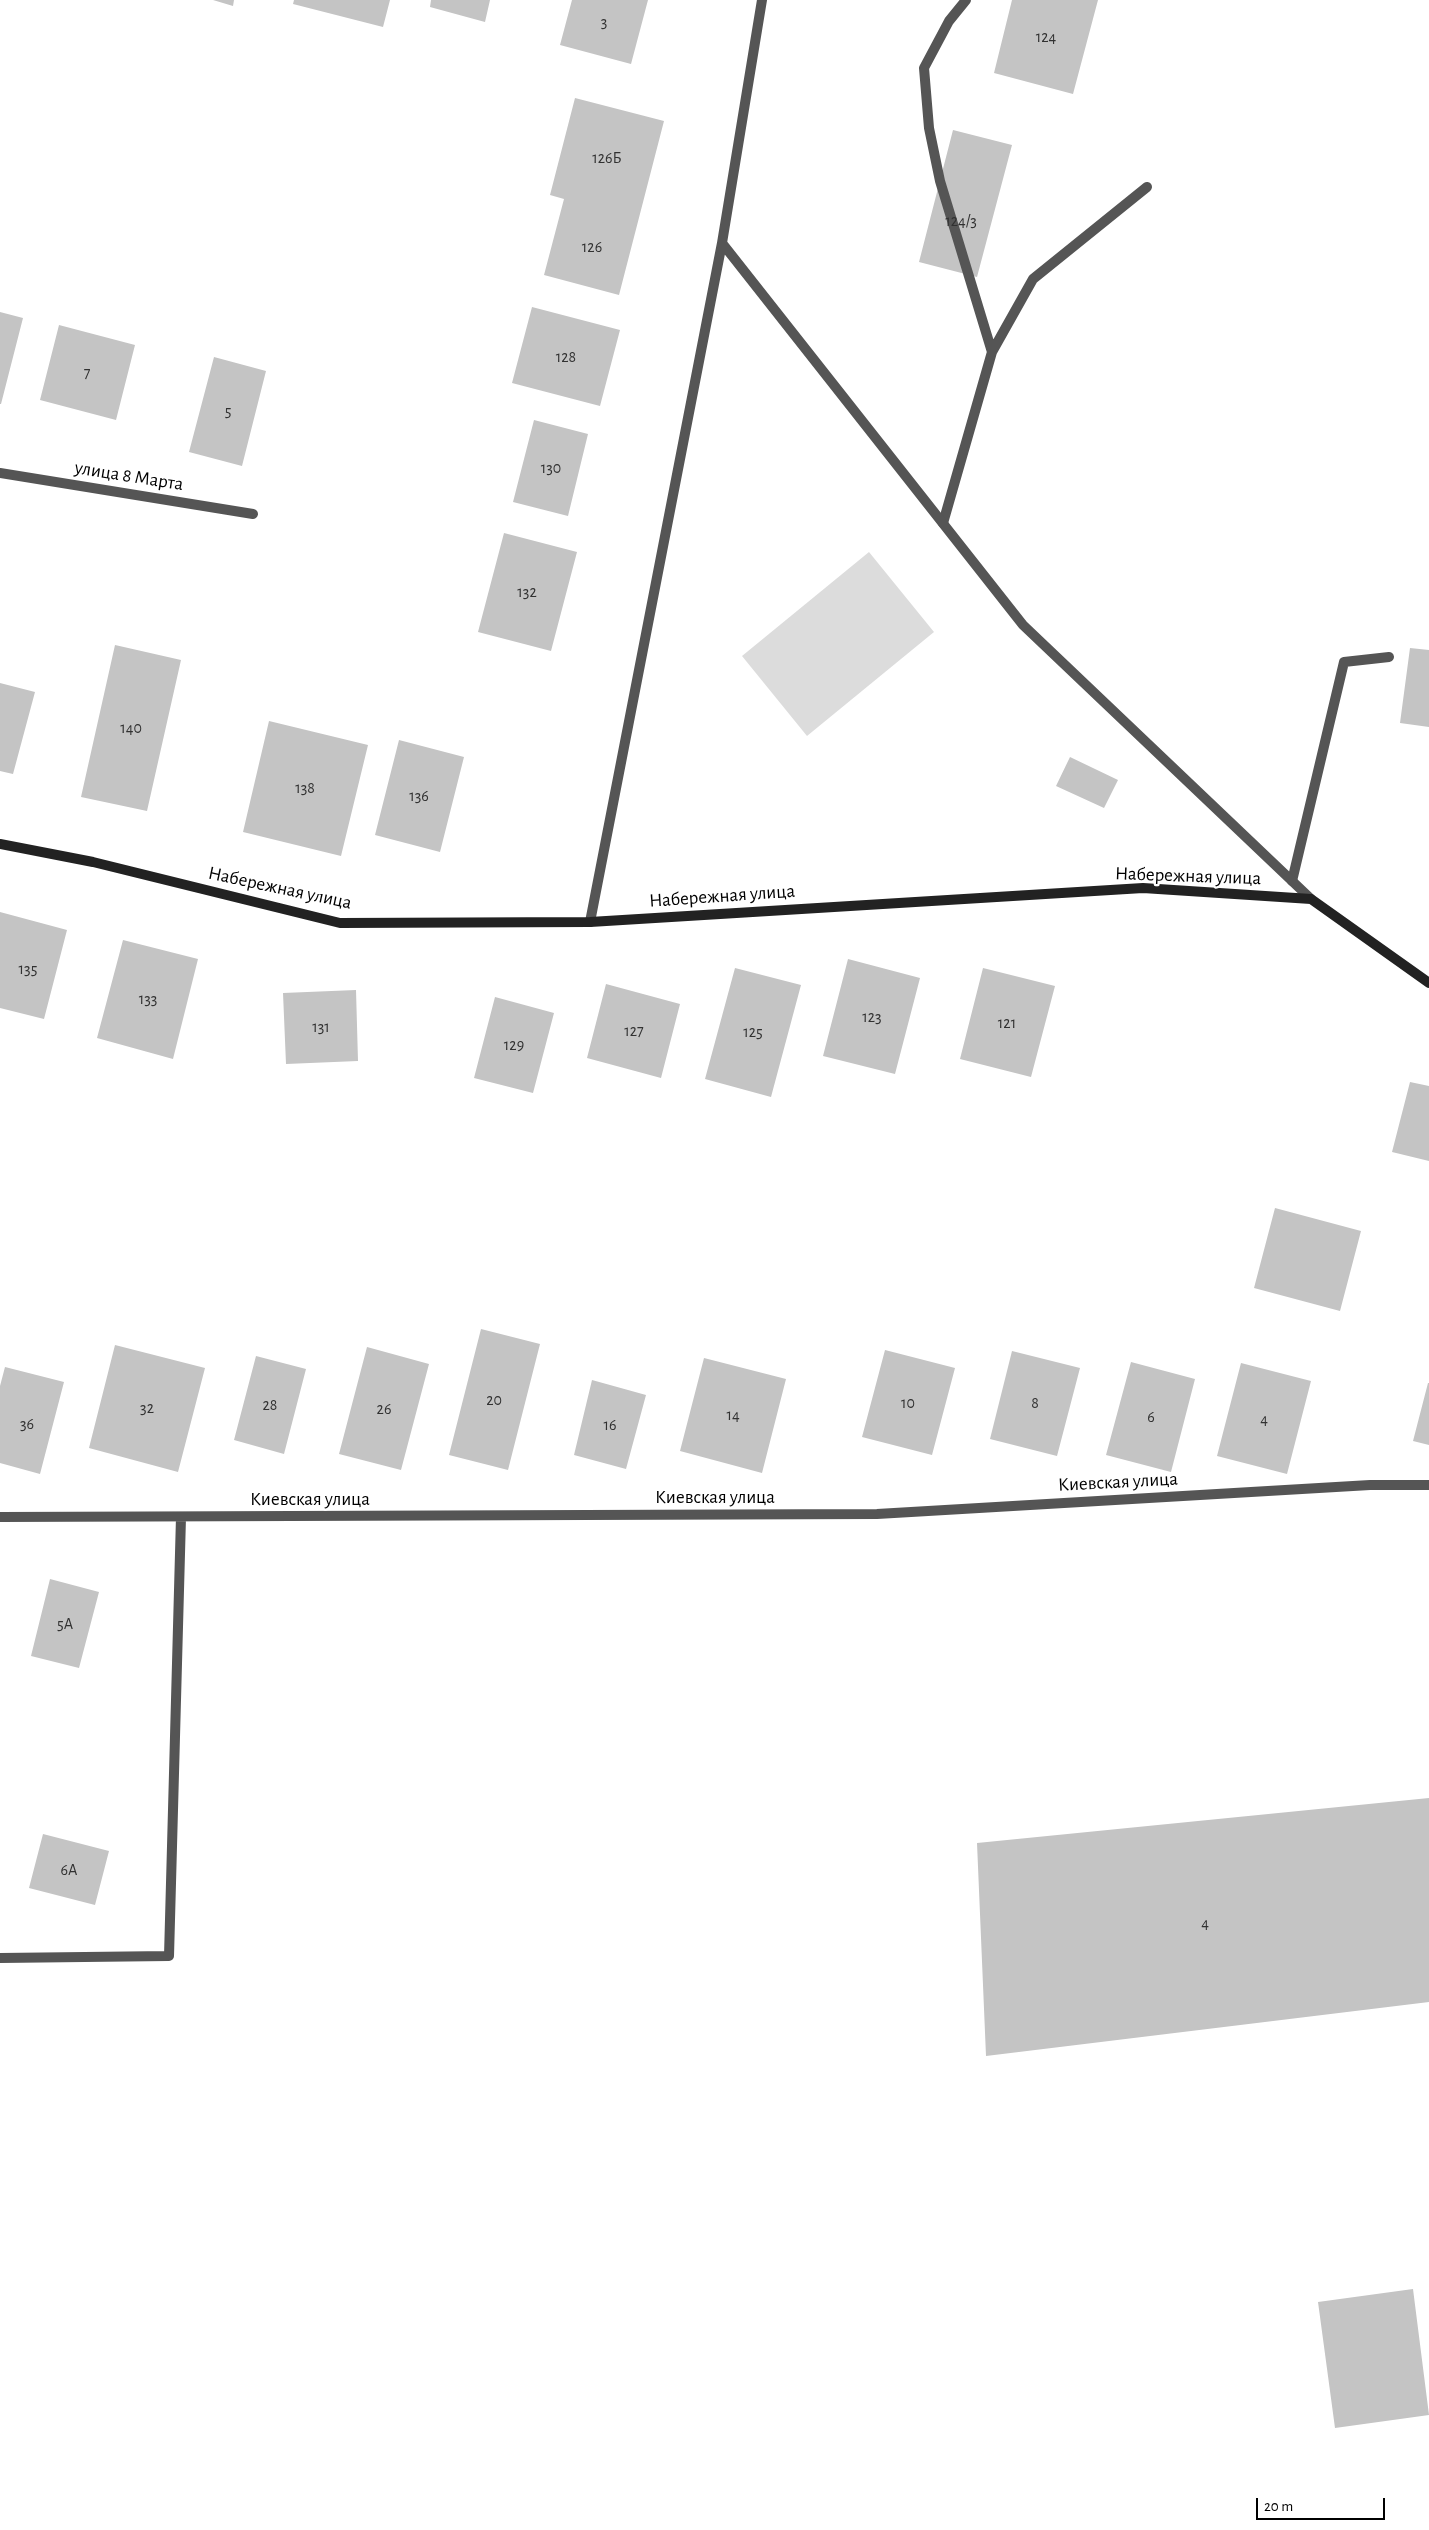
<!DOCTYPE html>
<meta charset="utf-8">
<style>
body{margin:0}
#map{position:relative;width:1429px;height:2530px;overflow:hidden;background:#fff;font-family:"Alegreya Sans",sans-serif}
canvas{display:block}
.scale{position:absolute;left:1256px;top:2498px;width:129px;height:22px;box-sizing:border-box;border:2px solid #000;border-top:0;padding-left:6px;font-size:15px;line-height:18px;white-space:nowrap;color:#000;-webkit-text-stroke:4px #fff;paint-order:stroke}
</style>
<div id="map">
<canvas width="1429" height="2530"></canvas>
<div class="scale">20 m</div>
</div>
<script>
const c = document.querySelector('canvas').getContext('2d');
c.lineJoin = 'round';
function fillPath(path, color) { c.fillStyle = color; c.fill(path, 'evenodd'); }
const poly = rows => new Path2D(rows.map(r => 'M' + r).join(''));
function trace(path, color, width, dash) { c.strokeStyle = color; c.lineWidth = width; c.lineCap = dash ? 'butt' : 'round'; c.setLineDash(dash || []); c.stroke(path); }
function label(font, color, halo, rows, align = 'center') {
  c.font = font + ' "Alegreya Sans",sans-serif'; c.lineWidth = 4.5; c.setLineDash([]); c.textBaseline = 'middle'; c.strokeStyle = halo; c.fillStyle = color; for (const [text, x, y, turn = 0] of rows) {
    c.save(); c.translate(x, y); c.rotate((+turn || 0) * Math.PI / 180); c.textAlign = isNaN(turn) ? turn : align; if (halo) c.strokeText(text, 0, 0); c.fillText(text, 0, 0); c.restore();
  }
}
const green = poly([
 [869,552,934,632,807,736,742,656]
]);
const building = poly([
 [213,0,234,0,233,6],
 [294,0,390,0,383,27,293,4],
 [431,0,490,0,485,22,430,7],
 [572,0,648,0,631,64,560,45],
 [1012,0,1098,0,1073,94,994,73],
 [575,98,664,121,619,295,544,275,564,199,550,195],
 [953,130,1012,145,977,277,919,262],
 [532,307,620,330,600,406,512,383],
 [0,312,23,318,1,404,0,404],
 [59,325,135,345,116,420,40,400],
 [214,357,266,371,242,466,189,452],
 [534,420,588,434,568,516,513,502],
 [504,533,577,552,551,651,478,632],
 [115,645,181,660,147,811,81,797],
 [1410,648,1429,650,1429,727,1400,723],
 [0,683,35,692,13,774,0,771],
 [269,721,368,745,341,856,243,832],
 [399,740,464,757,440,852,375,835],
 [1070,757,1118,780,1104,808,1056,786],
 [0,912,67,930,44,1019,0,1008],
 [123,940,198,959,173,1059,97,1038],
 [848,959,920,978,895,1074,823,1056],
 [735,968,801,985,771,1097,705,1079],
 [983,968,1055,986,1031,1077,960,1059],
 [606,984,680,1004,661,1078,587,1058],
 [356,990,358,1061,286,1064,283,993],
 [495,997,554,1013,533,1093,474,1078],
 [1410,1082,1429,1086,1429,1161,1392,1152],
 [1275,1208,1361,1231,1340,1311,1254,1288],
 [481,1329,540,1344,508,1470,449,1455],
 [115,1345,205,1368,178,1472,89,1448],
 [367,1347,429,1364,401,1470,339,1454],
 [885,1350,955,1368,932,1455,862,1437],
 [1012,1351,1080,1368,1057,1456,990,1439],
 [256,1356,306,1369,284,1454,234,1440],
 [704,1358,786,1379,762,1473,680,1451],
 [1131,1362,1195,1379,1171,1472,1106,1455],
 [1241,1363,1311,1381,1287,1474,1217,1456],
 [5,1367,64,1382,40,1474,0,1463,0,1386],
 [592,1380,646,1395,626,1469,574,1455],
 [1428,1383,1429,1383,1429,1445,1413,1441],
 [50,1579,99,1592,79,1668,31,1656],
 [1429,1798,1429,2002,986,2056,977,1843],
 [43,1834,109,1851,95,1905,29,1888],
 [1413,2289,1429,2415,1335,2428,1318,2302]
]);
const lane = poly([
 [966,0,949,21,924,68,929,128,940,181,992,352],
 [0,473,253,514],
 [943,523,992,352,1033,279,1147,187],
 [1292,881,1344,662,1389,657]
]);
const street = poly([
 [762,0,722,243,1023,625,1311,899],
 [590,922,722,243],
 [0,1517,877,1514,1370,1485,1429,1485],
 [0,1958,169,1956,181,1517]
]);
const secondary = poly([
 [0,844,93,862,340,923,590,922,1143,888,1311,899,1429,983]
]);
const numberNames = [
 ["3",604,22],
 ["124",1046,37],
 ["126Б",607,158],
 ["124/3",961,221],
 ["126",592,247],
 ["128",566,357],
 ["7",87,373],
 ["5",228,411],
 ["130",551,468],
 ["132",527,592],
 ["140",131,728],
 ["138",305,788],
 ["136",419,796],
 ["135",28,969],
 ["133",148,999],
 ["123",872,1017],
 ["121",1007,1023],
 ["131",321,1027],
 ["127",634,1031],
 ["125",753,1032],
 ["129",514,1045],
 ["20",494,1400],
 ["10",908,1403],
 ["8",1035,1403],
 ["28",270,1405],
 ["32",147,1408],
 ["26",384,1409],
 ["14",733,1415],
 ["6",1151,1417],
 ["4",1264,1419],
 ["36",27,1424],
 ["16",610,1425],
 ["5А",65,1624],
 ["6А",69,1870],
 ["4",1205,1923]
];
const streetNames = [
 ["улица 8 Марта",129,476,9],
 ["Набережная улица",1188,876,2],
 ["Набережная улица",280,888,12],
 ["Набережная улица",722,896,-4],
 ["Киевская улица",1118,1482,-3],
 ["Киевская улица",715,1497],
 ["Киевская улица",310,1499]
];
fillPath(green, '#dcdcdc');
fillPath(building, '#c4c4c4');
trace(lane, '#555', 10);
trace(street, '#555', 10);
trace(secondary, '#222', 10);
label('16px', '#313131', null, numberNames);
label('19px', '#000', '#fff', streetNames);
</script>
